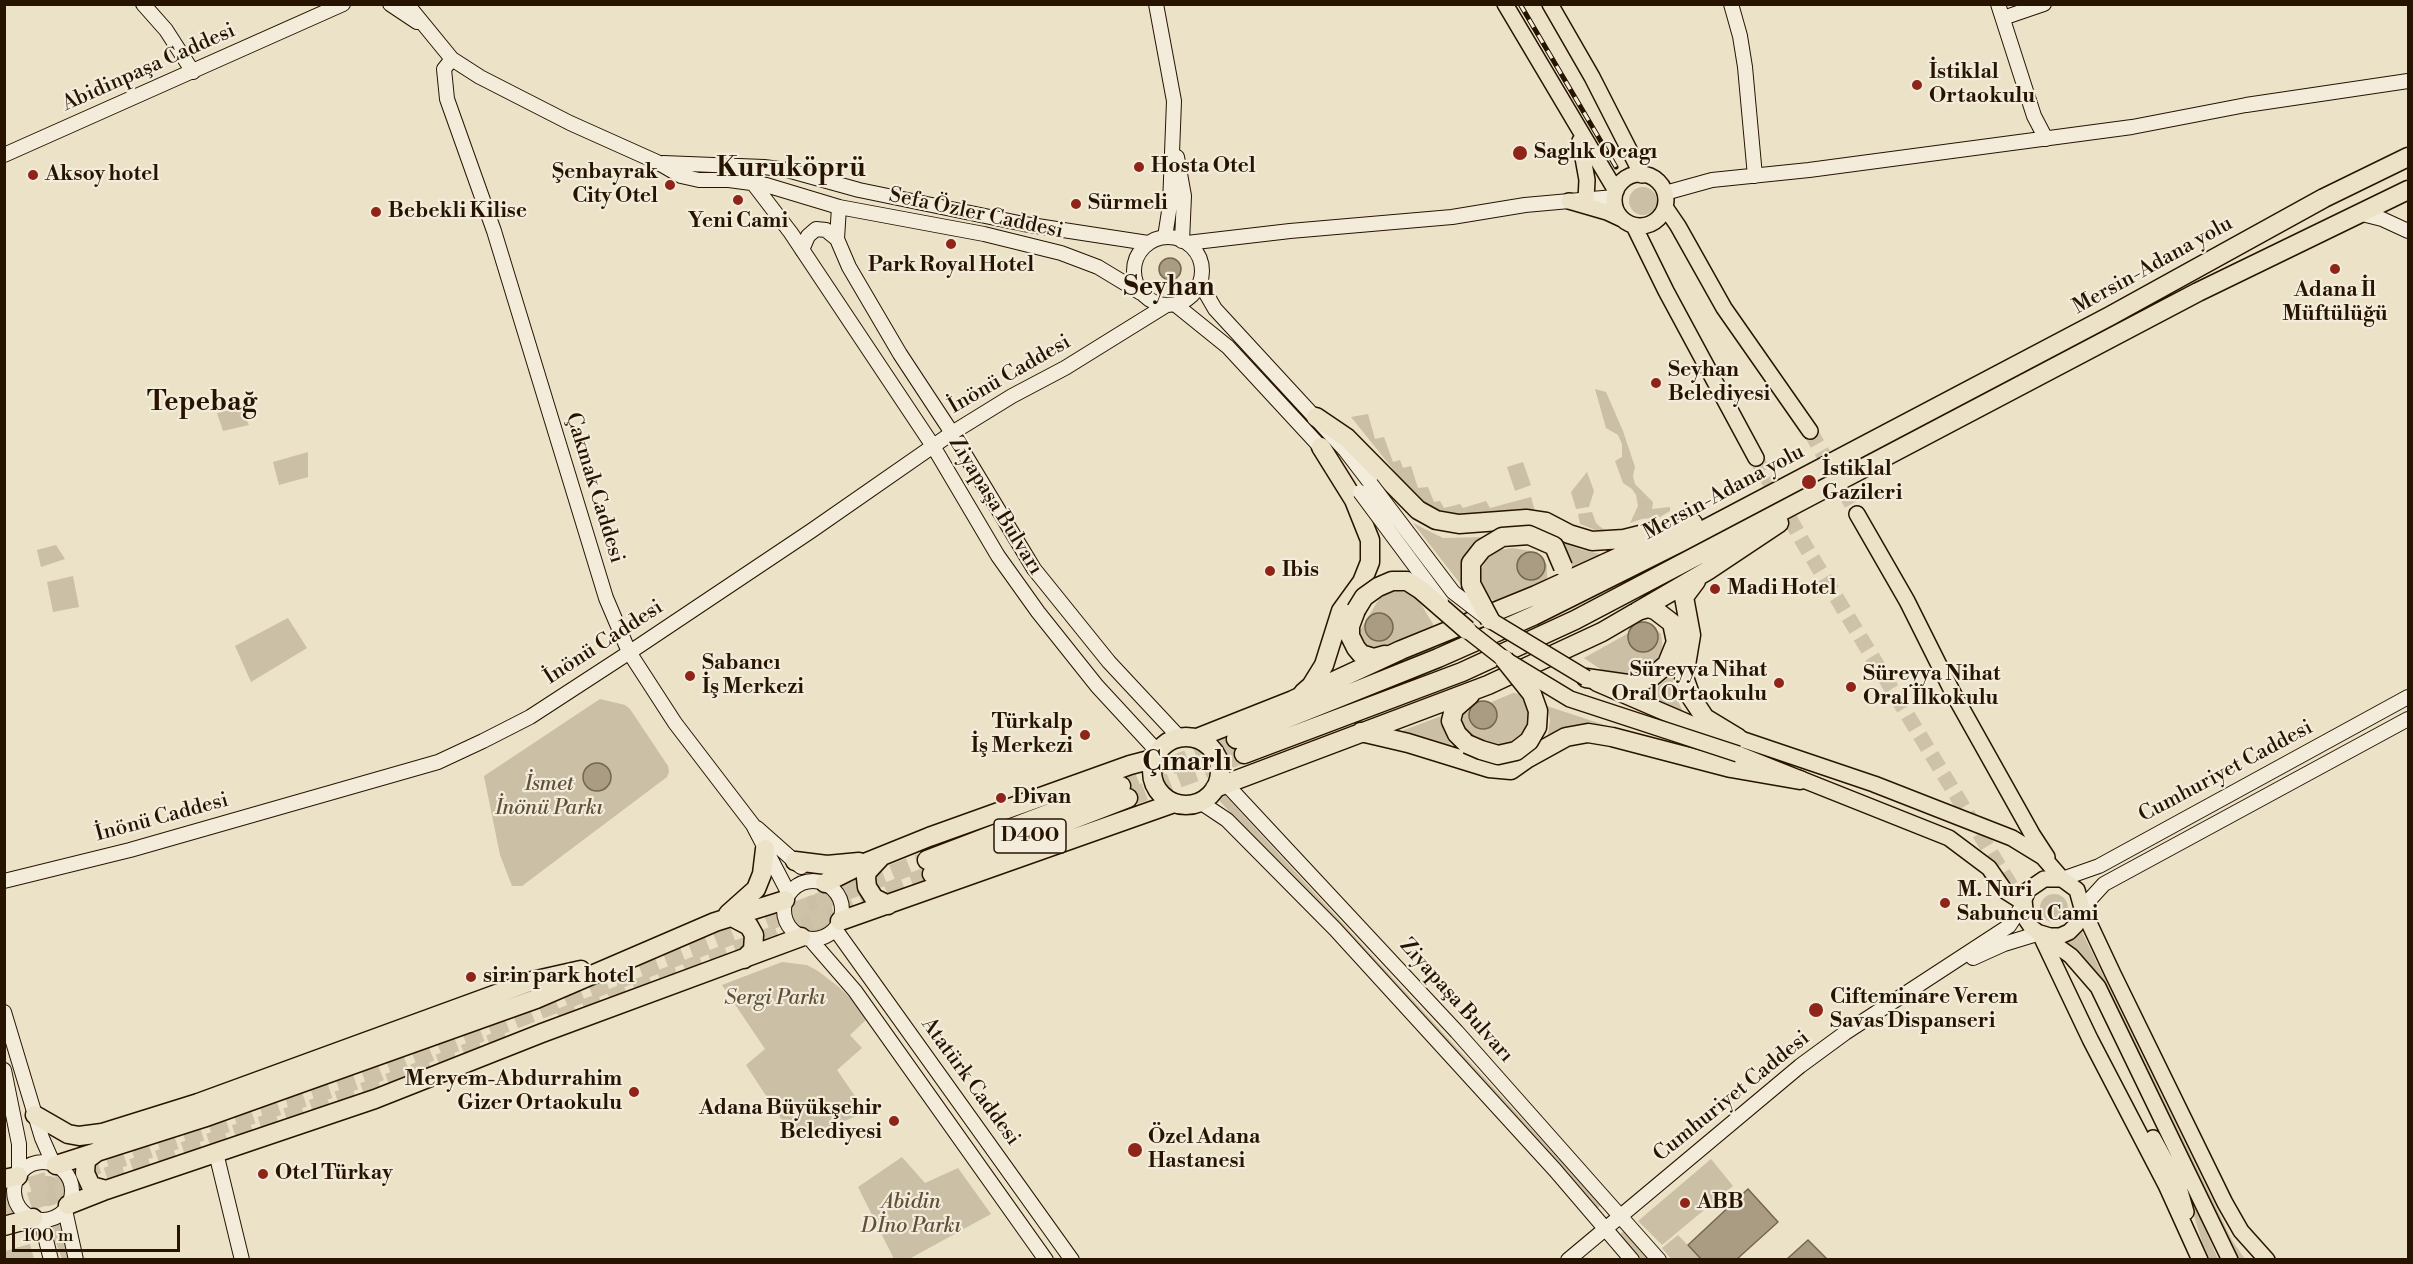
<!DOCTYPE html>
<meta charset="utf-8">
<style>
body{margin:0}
#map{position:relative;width:2413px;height:1264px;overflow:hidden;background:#ece2c7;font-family:"Libre Bodoni",serif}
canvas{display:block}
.frame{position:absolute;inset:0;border:6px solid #271400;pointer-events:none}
.scale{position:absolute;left:12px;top:1225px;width:168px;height:27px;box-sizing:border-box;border:3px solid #271400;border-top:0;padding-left:8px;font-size:18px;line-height:21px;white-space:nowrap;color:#271400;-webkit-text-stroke:4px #f3ecdb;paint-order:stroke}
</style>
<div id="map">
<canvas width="2413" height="1264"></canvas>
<div class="frame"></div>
<div class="scale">100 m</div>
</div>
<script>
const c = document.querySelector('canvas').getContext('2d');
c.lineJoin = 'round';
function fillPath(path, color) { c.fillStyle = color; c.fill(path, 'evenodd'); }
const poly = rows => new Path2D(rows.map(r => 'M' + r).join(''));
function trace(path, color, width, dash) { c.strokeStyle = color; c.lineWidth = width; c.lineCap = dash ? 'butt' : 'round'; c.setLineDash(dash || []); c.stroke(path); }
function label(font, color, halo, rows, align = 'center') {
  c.font = font + ' "Libre Bodoni",serif'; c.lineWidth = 4.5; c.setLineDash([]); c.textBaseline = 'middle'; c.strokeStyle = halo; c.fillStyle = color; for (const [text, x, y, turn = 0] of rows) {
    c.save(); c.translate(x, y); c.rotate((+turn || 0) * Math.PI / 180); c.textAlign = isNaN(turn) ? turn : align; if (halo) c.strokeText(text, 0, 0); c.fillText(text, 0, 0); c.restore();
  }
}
const green = poly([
 '1629 201a14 14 0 1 1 28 0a14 14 0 1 1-28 0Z',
 [1595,389,1606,392,1623,431,1635,467,1633,476,1635,484,1653,502,1652,509,1670,507,1670,511,1660,517,1642,519,1630,523,1638,506,1636,495,1632,489,1623,483,1615,461,1622,457,1622,444,1618,435,1606,428],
 [240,408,249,425,223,431,217,413],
 [1368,414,1375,439,1384,437,1393,462,1400,460,1403,468,1411,466,1418,488,1428,487,1434,502,1440,501,1444,508,1460,504,1463,508,1486,501,1490,508,1531,497,1536,515,1464,519,1425,509,1351,417],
 [308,452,308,477,279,485,273,462],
 [1523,462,1531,485,1515,491,1507,467],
 [1587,472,1594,491,1589,507,1576,509,1571,492],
 [1592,512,1596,523,1603,529,1618,533,1605,534,1580,524,1578,514],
 [1413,523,1443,538,1487,537,1466,558,1462,586],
 [1550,538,1583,550,1612,557,1570,577],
 [56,545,65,559,41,567,37,550],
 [1512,548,1531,551,1540,557,1547,565,1547,578,1539,586,1494,601,1484,592,1480,581,1481,569,1488,558,1500,550],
 [73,576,79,607,53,612,47,582],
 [1397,591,1410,593,1419,601,1433,624,1432,628,1381,655,1368,652,1359,638,1359,632,1379,599,1387,593],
 [288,618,307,648,251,682,235,646],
 [1650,624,1661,634,1663,650,1653,665,1633,677,1609,675,1584,658,1641,626],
 [1674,671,1672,688,1685,716,1638,695,1659,686],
 [1513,693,1521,694,1529,709,1529,727,1527,732,1508,748,1475,748,1461,731,1463,714],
 [600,699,625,705,630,709,668,766,669,772,667,777,522,886,512,886,500,855,484,776],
 [1547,706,1668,746,1612,732,1542,745,1548,734,1550,720],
 [1444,715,1446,736,1455,753,1391,735],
 [1222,792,1601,1205,1596,1210,1216,797],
 '2040 908a14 14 0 1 1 28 0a14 14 0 1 1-28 0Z',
 '797 913a18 18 0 1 1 36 0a18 18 0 1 1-36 0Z',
 [2082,932,2233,1242,2245,1259,2236,1259,2105,985,2067,942],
 [782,962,807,965,818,971,840,988,869,1017,850,1035,862,1048,837,1070,866,1112,806,1137,785,1125,746,1065,765,1049,722,985],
 [902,1157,925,1183,958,1168,991,1214,909,1259,894,1259,858,1187],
 [1711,1159,1733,1186,1662,1245,1638,1221],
 [2177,1160,2191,1197,2218,1259,2210,1259,2202,1242],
 '33 1191a15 15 0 1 1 30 0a15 15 0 1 1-30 0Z',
 [64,1220,68,1259,62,1259,49,1224],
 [1624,1231,1650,1259,1640,1259,1619,1235],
 [1678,1235,1701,1259,1671,1259,1662,1248],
 [30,1244,34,1259,5,1259,5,1251]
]);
const water = poly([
 '1159 269a11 11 0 1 1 22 0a11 11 0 1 1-22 0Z',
 '1517 566a14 14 0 1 1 28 0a14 14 0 1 1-28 0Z',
 '1365 627a14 14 0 1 1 28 0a14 14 0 1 1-28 0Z',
 '1628 637a15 15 0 1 1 30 0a15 15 0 1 1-30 0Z',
 '1469 715a14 14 0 1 1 28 0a14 14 0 1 1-28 0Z',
 '583 777a14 14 0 1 1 28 0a14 14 0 1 1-28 0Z',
 [1748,1189,1778,1222,1737,1259,1701,1259,1688,1245,1748,1189],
 [1808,1240,1827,1259,1787,1259,1808,1240]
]);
const primaryTunnel = poly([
 [1810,431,1857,514],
 [1756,458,1804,544,2022,904]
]);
const highwayTunnel = poly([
 [1121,786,1236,739],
 [1128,798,1244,754],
 [559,1018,932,874],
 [4,1194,141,1152,370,1076,927,860],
 [4,1210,374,1088,513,1035]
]);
const secondary = poly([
 [143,4,166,30,193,72],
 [390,4,417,22],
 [407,4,452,59,480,77,570,123,657,162,681,176,699,180,729,180,766,185,839,207,984,234,1061,253,1098,267,1141,293],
 [1156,4,1174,101,1170,205,1165,237],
 [1731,4,1740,36,1745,67,1755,176],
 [1998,4,2034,116,2046,139],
 [2003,18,2044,4],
 [452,59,444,69,447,99,494,231,606,598,629,652,675,723,753,825,789,894],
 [4,155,343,4],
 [1177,157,1184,196,1182,241],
 [663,163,764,167,787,170,859,190,1024,224,1148,243],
 [752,182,791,233,933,446,998,556,1038,612,1097,686,1157,751],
 [1665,193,1712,180,1809,170,2132,127,2246,105,2408,81],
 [839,207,837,239,849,267,900,354,952,433,1034,569,1109,662,1179,737],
 [2362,214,2382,219,2408,231],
 '1134 271a34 34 0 1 1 68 0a34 34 0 1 1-68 0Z',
 [1187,243,1290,231,1452,217,1525,205,1614,197],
 [802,250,808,236,816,229,826,230,837,239],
 [1200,283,1215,309,1345,450,1371,484],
 [1176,305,1228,347,1326,453],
 [1220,773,1226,784,1457,1032,1659,1260],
 [1200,802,1227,820,1335,929,1555,1170,1632,1260],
 [757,828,801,867],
 [2062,879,2099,866,2408,697],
 '784 910a29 29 0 1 1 58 0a29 29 0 1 1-58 0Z',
 [4,881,130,850,438,762,483,741,530,717,636,648,811,531,952,433,1012,396,1065,368,1165,306],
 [2082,908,2104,884,2408,719],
 [835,929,1072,1260],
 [810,939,855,991,1046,1260],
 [1973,958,2004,944,2040,933],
 [4,1012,42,1138,53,1163],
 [4,1070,19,1144,19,1174],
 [216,1153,242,1260],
 '14 1191a29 29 0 1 1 58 0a29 29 0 1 1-58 0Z',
 [65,1210,76,1260],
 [41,1220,51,1260],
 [1568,1260,1800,1066,1845,1033,2009,926,2024,903]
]);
const primary = poly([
 [1505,4,1616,191],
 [1550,4,1592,77,1642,175],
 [1580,141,1587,180,1586,200],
 '1614 200a26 26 0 1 1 52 0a26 26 0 1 1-52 0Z',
 [1569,201,1607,212,1622,219],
 [1665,207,1678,226,1724,308,1810,431],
 [1634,226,1666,291,1756,458],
 [1857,514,1907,601,1953,693,2032,834,2047,857],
 [1596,683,1703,729,1738,738,1874,784,2012,838,2043,857,2062,879],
 [1738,754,1949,838,1989,868,2005,891,2024,903],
 [2040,933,2050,936,2060,936,2069,932,2076,925,2082,908],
 [2041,936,2090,1039,2166,1185,2200,1260],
 [2153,1138,2178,1184,2186,1212],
 [2230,1260,2098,987,2071,956,2032,928,2026,919,2024,900,2028,890,2044,879,2062,879,2077,890,2082,908,2113,974,2225,1203,2241,1231,2267,1260]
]);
const highway = poly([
 [1316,417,1347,438,1418,510,1436,520,1459,524,1526,519,1546,522,1569,534,1592,541,1624,539,1652,532],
 [1696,581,1684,597,1691,635,1684,677,1691,697,1705,718,1738,738],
 [1356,610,1350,626,1350,636,1356,648,1361,654,1374,658,1385,655],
 [1586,678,1635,685,1653,676,1667,664,1676,642,1672,623,1655,610,1648,608,1638,611],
 [1303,693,1311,686,1324,665,1341,611,1362,582,1370,562,1370,540,1354,500,1321,447],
 [1361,732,1408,743,1489,768,1511,770,1528,758,1566,737,1588,733,1612,737,1731,768,1800,780],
 '1152 771a34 34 0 1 1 68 0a34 34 0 1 1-68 0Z',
 [1197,738,1293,700,1401,650,1536,595,1693,523],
 [1236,739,1438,658,1533,616,1681,542,2110,316,2324,198,2408,157],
 [1467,744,1457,734,1451,721,1454,709,1470,695],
 [1244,754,1462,672,1575,620,2198,292,2408,190],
 [1215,788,1488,685,1602,632,1707,571,1779,523],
 [880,858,867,872,866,878,867,887,874,898,888,905],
 [927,860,1121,786],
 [795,861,827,865,859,862],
 [932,874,1128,798],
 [825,883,867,862,929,837,1130,765,1153,759],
 [728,914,756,889,762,874,765,849],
 [732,917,749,926,754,935,753,950,744,959],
 [840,921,1174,803],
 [35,1115,68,1134,79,1136,102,1133,198,1103,532,981,581,970],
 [98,1151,86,1160,85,1173,91,1186,106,1190],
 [56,1165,203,1118,536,999,715,922,785,900],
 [4,1179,18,1176],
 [68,1205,106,1190,375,1099,542,1033,801,937],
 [4,1226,33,1218]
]);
const rail = poly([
 [1520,4,1616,167]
]);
const secondaryBridge = poly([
 [1371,484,1453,592,1488,619],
 [1360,492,1441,601]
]);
const primaryBridge = poly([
 [1490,620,1586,678],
 [1467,630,1504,659,1570,699,1738,754]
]);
const highwayBridge = poly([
 [1356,610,1364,597,1378,587,1392,581,1407,581,1421,590,1467,630],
 [1490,620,1471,584,1471,563,1482,549,1502,537,1529,535,1554,546,1563,567],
 [1467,744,1481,750,1498,755,1516,751,1529,741,1537,727,1538,711,1532,694,1504,659]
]);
const markers = [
 [1917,85,6,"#8f2418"],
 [1520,153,8,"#8f2418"],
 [1139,167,6,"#8f2418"],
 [33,175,6,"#8f2418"],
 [670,185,6,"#8f2418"],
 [738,200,6,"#8f2418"],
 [1076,204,6,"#8f2418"],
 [376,212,6,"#8f2418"],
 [951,244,6,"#8f2418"],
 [2335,269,6,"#8f2418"],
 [1656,383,6,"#8f2418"],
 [1809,482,8,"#8f2418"],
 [1270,571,6,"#8f2418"],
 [1715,589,6,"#8f2418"],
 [690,676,6,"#8f2418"],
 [1779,683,6,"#8f2418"],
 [1851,687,6,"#8f2418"],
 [1085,735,6,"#8f2418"],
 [1001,798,6,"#8f2418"],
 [1945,903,6,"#8f2418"],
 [471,977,6,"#8f2418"],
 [1816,1010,8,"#8f2418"],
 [634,1092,6,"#8f2418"],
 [894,1121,6,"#8f2418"],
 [1135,1150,8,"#8f2418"],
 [263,1174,6,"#8f2418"],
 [1685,1203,6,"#8f2418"]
];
const shields = [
 [1030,836,72]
];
const shieldNames = [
 ["D400",1030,836]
];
const streetNames = [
 ["Abidinpaşa Caddesi",149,68,-24],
 ["Sefa Özler Caddesi",976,214,12],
 ["Mersin-Adana yolu",2153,266,-29],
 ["İnönü Caddesi",1010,375,-30],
 ["Çakmak Caddesi",594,488,73],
 ["Mersin-Adana yolu",1724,493,-28],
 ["Ziyapaşa Bulvarı",995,506,58],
 ["İnönü Caddesi",604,643,-33],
 ["Cumhuriyet Caddesi",2226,772,-28],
 ["İnönü Caddesi",162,818,-15],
 ["Ziyapaşa Bulvarı",1456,1001,48],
 ["Atatürk Caddesi",970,1082,54],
 ["Cumhuriyet Caddesi",1732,1097,-39]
];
const poiNames = [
 ["İstiklal",1929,73],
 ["Ortaokulu",1929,97],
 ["Saglık Ocagı",1534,153],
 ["Hosta Otel",1151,167],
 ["Şenbayrak",658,173,"right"],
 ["City Otel",658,197,"right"],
 ["Aksoy hotel",45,175],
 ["Sürmeli",1088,204],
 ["Bebekli Kilise",388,212],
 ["Yeni Cami",738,222,"center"],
 ["Park Royal Hotel",951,266,"center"],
 ["Adana İl",2335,291,"center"],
 ["Müftülüğü",2335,315,"center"],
 ["Seyhan",1668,371],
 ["Belediyesi",1668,395],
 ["İstiklal",1822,470],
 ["Gazileri",1822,494],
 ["Ibis",1282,571],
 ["Madi Hotel",1727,589],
 ["Sabancı",702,664],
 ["İş Merkezi",702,688],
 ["Süreyya Nihat",1767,671,"right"],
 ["Oral Ortaokulu",1767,695,"right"],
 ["Süreyya Nihat",1863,675],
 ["Oral İlkokulu",1863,699],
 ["Türkalp",1073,723,"right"],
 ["İş Merkezi",1073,747,"right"],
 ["Divan",1013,798],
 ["M. Nuri",1957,891],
 ["Sabuncu Cami",1957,915],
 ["sirin park hotel",483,977],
 ["Cifteminare Verem",1830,998],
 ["Savas Dispanseri",1830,1022],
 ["Meryem-Abdurrahim",622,1080,"right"],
 ["Gizer Ortaokulu",622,1104,"right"],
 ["Adana Büyükşehir",882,1109,"right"],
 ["Belediyesi",882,1133,"right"],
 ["Özel Adana",1148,1138],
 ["Hastanesi",1148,1162],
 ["Otel Türkay",275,1174],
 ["ABB",1697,1203]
];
const parkNames = [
 ["İsmet",549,785],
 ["İnönü Parkı",549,809],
 ["Sergi Parkı",775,999],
 ["Abidin",911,1203],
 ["Dİno Parkı",911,1227]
];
const districtNames = [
 ["Kuruköprü",791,170],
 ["Seyhan",1169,289],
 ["Tepebağ",202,404],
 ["Çınarlı",1187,764]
];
fillPath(green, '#cbbfa5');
fillPath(water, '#a99c83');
trace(water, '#75664f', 1.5);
trace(primaryTunnel, '#cec3a9', 15, [15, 8]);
trace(highwayTunnel, '#cec3a9', 18, [18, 9]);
trace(secondary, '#271400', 16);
trace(primary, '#271400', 18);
trace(highway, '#271400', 21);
trace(secondary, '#f3ecdb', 14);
trace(primary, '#ece2c7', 15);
trace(highway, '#ece2c7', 18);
trace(rail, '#271400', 5);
trace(rail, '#f3ecdb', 3, [9]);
trace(secondaryBridge, '#271400', 16, []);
trace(primaryBridge, '#271400', 18, []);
trace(highwayBridge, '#271400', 21, []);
trace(secondaryBridge, '#f3ecdb', 14);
trace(primaryBridge, '#ece2c7', 15);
trace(highwayBridge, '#ece2c7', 18);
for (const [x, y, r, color] of markers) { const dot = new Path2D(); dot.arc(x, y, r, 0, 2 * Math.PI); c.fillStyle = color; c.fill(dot); trace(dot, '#f3ecdb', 2); }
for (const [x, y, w] of shields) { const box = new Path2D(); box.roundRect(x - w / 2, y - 17, w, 34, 4.5); c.fillStyle = '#f3ecdb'; c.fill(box); trace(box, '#271400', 1.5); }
label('bold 20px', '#271400', null, shieldNames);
label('21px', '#271400', '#f3ecdb', streetNames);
label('bold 21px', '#271400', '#f3ecdb', poiNames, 'left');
label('italic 21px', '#60503a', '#f3ecdb', parkNames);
label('bold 27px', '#271400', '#f3ecdb', districtNames);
</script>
